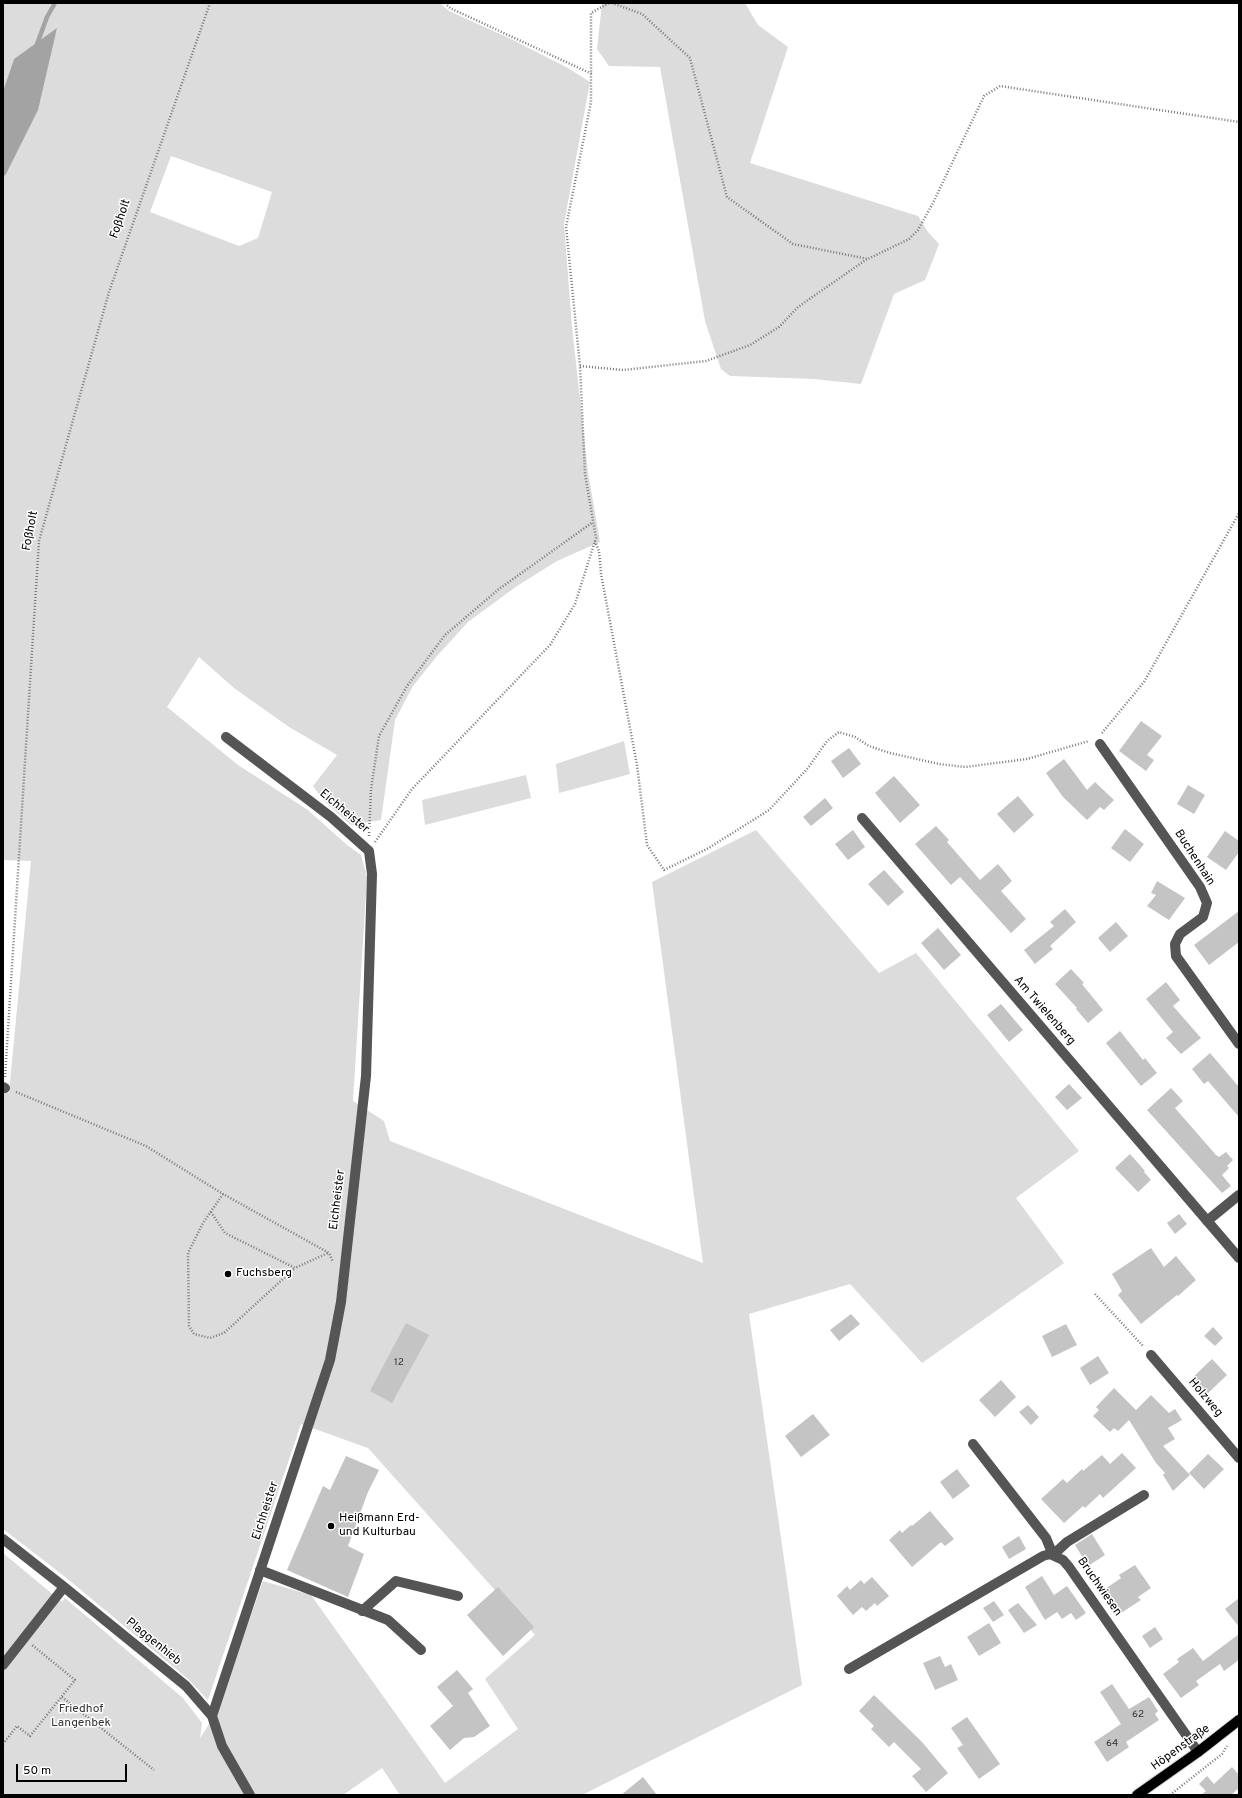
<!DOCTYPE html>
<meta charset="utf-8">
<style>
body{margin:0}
#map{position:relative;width:1242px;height:1798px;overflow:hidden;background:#fff;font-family:Overpass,sans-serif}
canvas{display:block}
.frame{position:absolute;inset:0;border:4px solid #000;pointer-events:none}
.scale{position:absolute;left:16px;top:1764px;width:111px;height:18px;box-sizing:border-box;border:2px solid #000;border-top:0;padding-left:5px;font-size:12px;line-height:14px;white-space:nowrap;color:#000;-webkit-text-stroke:3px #fff;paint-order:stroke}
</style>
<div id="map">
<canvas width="1242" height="1798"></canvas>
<div class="frame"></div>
<div class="scale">50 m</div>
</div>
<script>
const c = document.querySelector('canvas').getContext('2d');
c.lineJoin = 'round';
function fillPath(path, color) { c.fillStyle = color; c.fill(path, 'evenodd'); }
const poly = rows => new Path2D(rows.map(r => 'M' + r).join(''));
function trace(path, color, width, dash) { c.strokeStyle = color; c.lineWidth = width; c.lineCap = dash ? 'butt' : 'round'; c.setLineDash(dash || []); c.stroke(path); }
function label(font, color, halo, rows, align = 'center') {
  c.font = font + ' Overpass,sans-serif'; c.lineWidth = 3; c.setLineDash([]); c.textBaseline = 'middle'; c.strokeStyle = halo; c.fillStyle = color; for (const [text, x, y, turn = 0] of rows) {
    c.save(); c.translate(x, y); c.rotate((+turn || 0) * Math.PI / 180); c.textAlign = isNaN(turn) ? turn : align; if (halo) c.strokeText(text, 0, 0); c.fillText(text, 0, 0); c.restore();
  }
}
const green = poly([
 [3,3,440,3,449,11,509,38,568,68,590,82,564,224,572,327,588,472,600,542,557,561,517,586,468,622,437,656,413,686,395,720,381,820,351,825,323,800,313,786,337,755,289,727,234,688,199,657,167,707,238,765,308,810,347,845,361,855,367,877,353,1101,384,1121,390,1141,703,1263,652,882,756,830,879,973,916,953,1079,1151,1016,1198,1064,1263,922,1363,850,1284,749,1314,802,1685,582,1795,400,1795,382,1768,343,1795,3,1795,3,1553,62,1602,65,1598,183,1698,202,1723,200,1738,217,1712,263,1581,311,1595,445,1783,518,1729,485,1679,535,1635,368,1448,301,1424,208,1700,188,1679,64,1576,3,1529,3,1091,9,1093,31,861,3,860,3,175,5,176,57,29,14,59,3,91],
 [171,156,272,192,258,238,239,246,150,212],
 [602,3,745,3,758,25,788,47,750,163,918,216,928,232,939,244,925,280,894,294,861,384,814,379,730,376,721,369,705,321,660,67,609,66,597,49],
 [624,741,630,774,559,793,556,764],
 [526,775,531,798,425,825,422,800]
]);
const water = poly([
 [57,28,38,110,5,176,3,175,3,91,14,59]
]);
const stream = poly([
 [36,47,47,17,55,3]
]);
const building = poly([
 [1141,721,1162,736,1147,755,1154,760,1146,771,1119,751],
 [849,748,861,764,843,778,831,761],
 [1064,759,1087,790,1095,782,1114,800,1104,810,1100,807,1087,820,1063,797,1046,773],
 [894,776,920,805,900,823,875,793],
 [1188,785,1205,795,1194,814,1177,804],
 [1018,796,1034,815,1014,833,997,814],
 [825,798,833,808,811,826,803,817],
 [936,826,949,840,947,842,980,880,998,864,1012,881,1001,891,1026,919,1011,933,960,877,951,885,915,844],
 [1125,829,1144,844,1130,862,1111,848],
 [853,830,865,847,848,860,835,844],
 [1225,831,1239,841,1239,852,1226,870,1207,857],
 [884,870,904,892,888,906,868,884],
 [1157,881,1185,898,1169,920,1147,906,1156,895,1151,893],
 [1065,909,1076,922,1050,946,1053,949,1035,964,1024,950,1054,926,1050,922],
 [1239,911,1239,942,1209,965,1194,945],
 [1116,922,1128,936,1110,952,1098,938],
 [938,928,961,955,944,970,921,943],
 [1071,969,1084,983,1082,984,1103,1010,1088,1023,1076,1009,1077,1008,1055,984],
 [1166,982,1180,1000,1173,1006,1201,1038,1181,1054,1166,1038,1173,1032,1146,999],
 [1001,1004,1023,1030,1009,1042,987,1015],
 [1120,1031,1143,1060,1145,1058,1157,1073,1141,1086,1106,1043],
 [1210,1053,1239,1087,1239,1117,1208,1081,1204,1084,1192,1069],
 [1069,1084,1082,1098,1067,1110,1055,1097],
 [1171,1088,1183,1101,1175,1108,1216,1155,1219,1157,1226,1152,1233,1160,1227,1166,1229,1168,1222,1175,1231,1186,1222,1193,1147,1110],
 [1130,1154,1145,1171,1144,1172,1151,1180,1138,1192,1115,1168],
 [1179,1214,1187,1224,1175,1234,1167,1223],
 [1151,1248,1164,1267,1176,1256,1196,1280,1178,1296,1177,1295,1141,1324,1118,1295,1122,1291,1112,1274],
 [851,1314,860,1324,839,1341,830,1330],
 [406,1323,429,1335,392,1403,370,1391],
 [1066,1324,1077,1345,1052,1357,1042,1336],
 [1213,1327,1223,1338,1215,1346,1204,1336],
 [1098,1356,1109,1373,1090,1385,1080,1368],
 [1212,1359,1227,1375,1204,1397,1189,1381],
 [1001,1380,1016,1397,995,1417,979,1400],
 [1114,1388,1136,1410,1151,1395,1169,1413,1175,1409,1182,1420,1168,1428,1175,1439,1163,1446,1190,1475,1173,1491,1163,1475,1165,1473,1156,1463,1129,1420,1118,1431,1114,1428,1110,1432,1093,1416,1099,1410,1096,1407],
 [1028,1405,1039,1417,1031,1425,1019,1412],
 [813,1414,830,1435,801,1457,785,1436],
 [1122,1453,1136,1468,1103,1498,1100,1494,1085,1508,1083,1506,1064,1523,1041,1499,1063,1479,1067,1483,1082,1469,1083,1471,1102,1455,1110,1464],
 [1208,1454,1224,1469,1204,1489,1189,1473],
 [346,1456,379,1470,368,1492,348,1546,364,1554,348,1597,287,1570,323,1486,330,1490],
 [957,1469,970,1486,953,1499,940,1482],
 [930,1511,954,1539,945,1546,941,1542,912,1567,889,1540,900,1530,902,1533,911,1525,912,1526],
 [1092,1534,1105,1555,1088,1566,1075,1545],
 [1019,1536,1026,1549,1009,1559,1002,1547],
 [1135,1565,1151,1588,1138,1597,1141,1600,1121,1613,1105,1589,1121,1578,1119,1575],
 [1042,1576,1054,1595,1067,1586,1086,1613,1076,1620,1071,1613,1062,1619,1057,1612,1045,1620,1025,1587],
 [872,1577,889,1596,877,1606,875,1603,866,1611,862,1607,853,1615,837,1596,847,1586,850,1590,861,1580,864,1584],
 [498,1587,534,1627,503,1656,467,1615],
 [1239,1598,1239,1627,1225,1609],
 [994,1601,1004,1615,993,1622,983,1608],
 [1018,1603,1037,1625,1024,1633,1008,1610],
 [989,1623,1001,1643,979,1656,967,1637],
 [1155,1627,1163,1639,1150,1648,1142,1636],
 [1239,1634,1239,1660,1224,1671,1220,1664,1196,1681,1199,1685,1181,1698,1163,1674,1179,1662,1177,1659,1193,1648,1203,1661],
 [940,1656,945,1667,951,1664,958,1680,935,1690,923,1663],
 [457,1670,473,1689,468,1693,490,1726,474,1737,464,1738,450,1750,430,1726,453,1706,437,1687],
 [1112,1684,1129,1709,1149,1697,1158,1711,1155,1714,1159,1720,1126,1742,1129,1747,1107,1762,1094,1742,1121,1724,1100,1692],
 [874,1695,922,1742,948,1773,926,1792,912,1776,921,1769,894,1742,889,1747,871,1729,874,1726,859,1711],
 [967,1717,1000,1764,979,1779,957,1748,963,1745,951,1728],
 [1232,1767,1239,1775,1239,1788,1231,1795,1201,1795,1206,1791,1199,1784,1207,1776,1214,1784],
 [643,1777,657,1795,621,1795]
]);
const path = poly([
 [445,3,450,8,592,74],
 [612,3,642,14,690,58,727,197,793,244,868,259,909,239,918,230,933,203,984,96,1000,86,1239,122],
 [580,366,623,370,706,361,750,345,779,327,798,307,867,259],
 [595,541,599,551,601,574,637,765,647,845,664,870,707,849,769,810,808,768,827,741,839,732,855,737,869,746,890,753,939,764,965,767,1027,759,1089,741],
 [1102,733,1144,682,1239,513],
 [369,836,371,789,379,736,407,686,445,635,499,589,593,522],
 [375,842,412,789,550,645,575,604,596,538,585,474,580,366,566,227,591,102,591,13,609,3],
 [5,1077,39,541,109,292,210,3],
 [16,1092,146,1146,223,1194,329,1253,333,1262],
 [223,1194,203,1223,188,1253,189,1326,194,1334,210,1338,224,1333,295,1268],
 [211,1212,225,1233,295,1268,328,1253],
 [1095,1294,1143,1346],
 [62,1697,154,1770],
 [3,1744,17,1726,30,1736,75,1680,32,1645],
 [1170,1795,1222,1754,1227,1746]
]);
const minor = poly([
 [1100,744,1200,887,1207,903,1203,917,1180,934,1175,944,1176,956,1239,1044],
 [862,818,1239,1258],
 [3,1087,5,1088],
 [1207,1221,1239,1195],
 [1151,1355,1239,1458],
 [973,1444,1046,1538,1053,1555,1067,1542,1144,1495],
 [3,1539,64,1587,186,1686,212,1716,222,1746,250,1795],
 [260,1570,388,1620,421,1650],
 [362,1611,396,1581,458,1596],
 [3,1665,64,1587],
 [849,1669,1043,1556,1050,1554,1063,1560,1069,1567,1198,1752],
 [212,1716,330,1360,341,1302,366,1076,372,874,369,851,331,817,226,737]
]);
const major = poly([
 [1137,1795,1198,1752,1239,1720]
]);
const markers = [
 [228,1274,4,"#000"],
 [331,1526,4,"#000"]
];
const numberNames = [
 ["12",399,1363],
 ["62",1138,1715],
 ["64",1112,1744]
];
const streetNames = [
 ["Foßholt",121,219,-71],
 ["Foßholt",31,531,-79],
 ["Eichheister",344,812,40],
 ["Buchenhain",1194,858,57],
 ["Am Twielenberg",1044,1011,49],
 ["Eichheister",338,1200,-83],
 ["Holzweg",1205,1398,50],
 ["Eichheister",266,1511,-72],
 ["Bruchwiesen",1099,1587,55],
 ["Plaggenhieb",153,1642,39],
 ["Höpenstraße",1181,1748,-36]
];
const poiNames = [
 ["Fuchsberg",236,1274],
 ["Heißmann Erd-",339,1519],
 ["und Kulturbau",339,1533]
];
const parkNames = [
 ["Friedhof",81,1710],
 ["Langenbek",81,1724]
];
fillPath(green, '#dcdcdc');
fillPath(water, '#a3a3a3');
trace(stream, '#a3a3a3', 4.5);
fillPath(building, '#c4c4c4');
trace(major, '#dbdbdb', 12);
trace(path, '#777', 2.5, [1, 2]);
trace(minor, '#555', 10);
trace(major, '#000', 10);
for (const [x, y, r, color] of markers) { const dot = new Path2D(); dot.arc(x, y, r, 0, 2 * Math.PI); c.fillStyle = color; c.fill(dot); trace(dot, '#fff', 1.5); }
label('10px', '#313131', null, numberNames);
label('12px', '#000', '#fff', streetNames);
label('12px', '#000', '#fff', poiNames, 'left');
label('12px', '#333', '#fff', parkNames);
</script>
